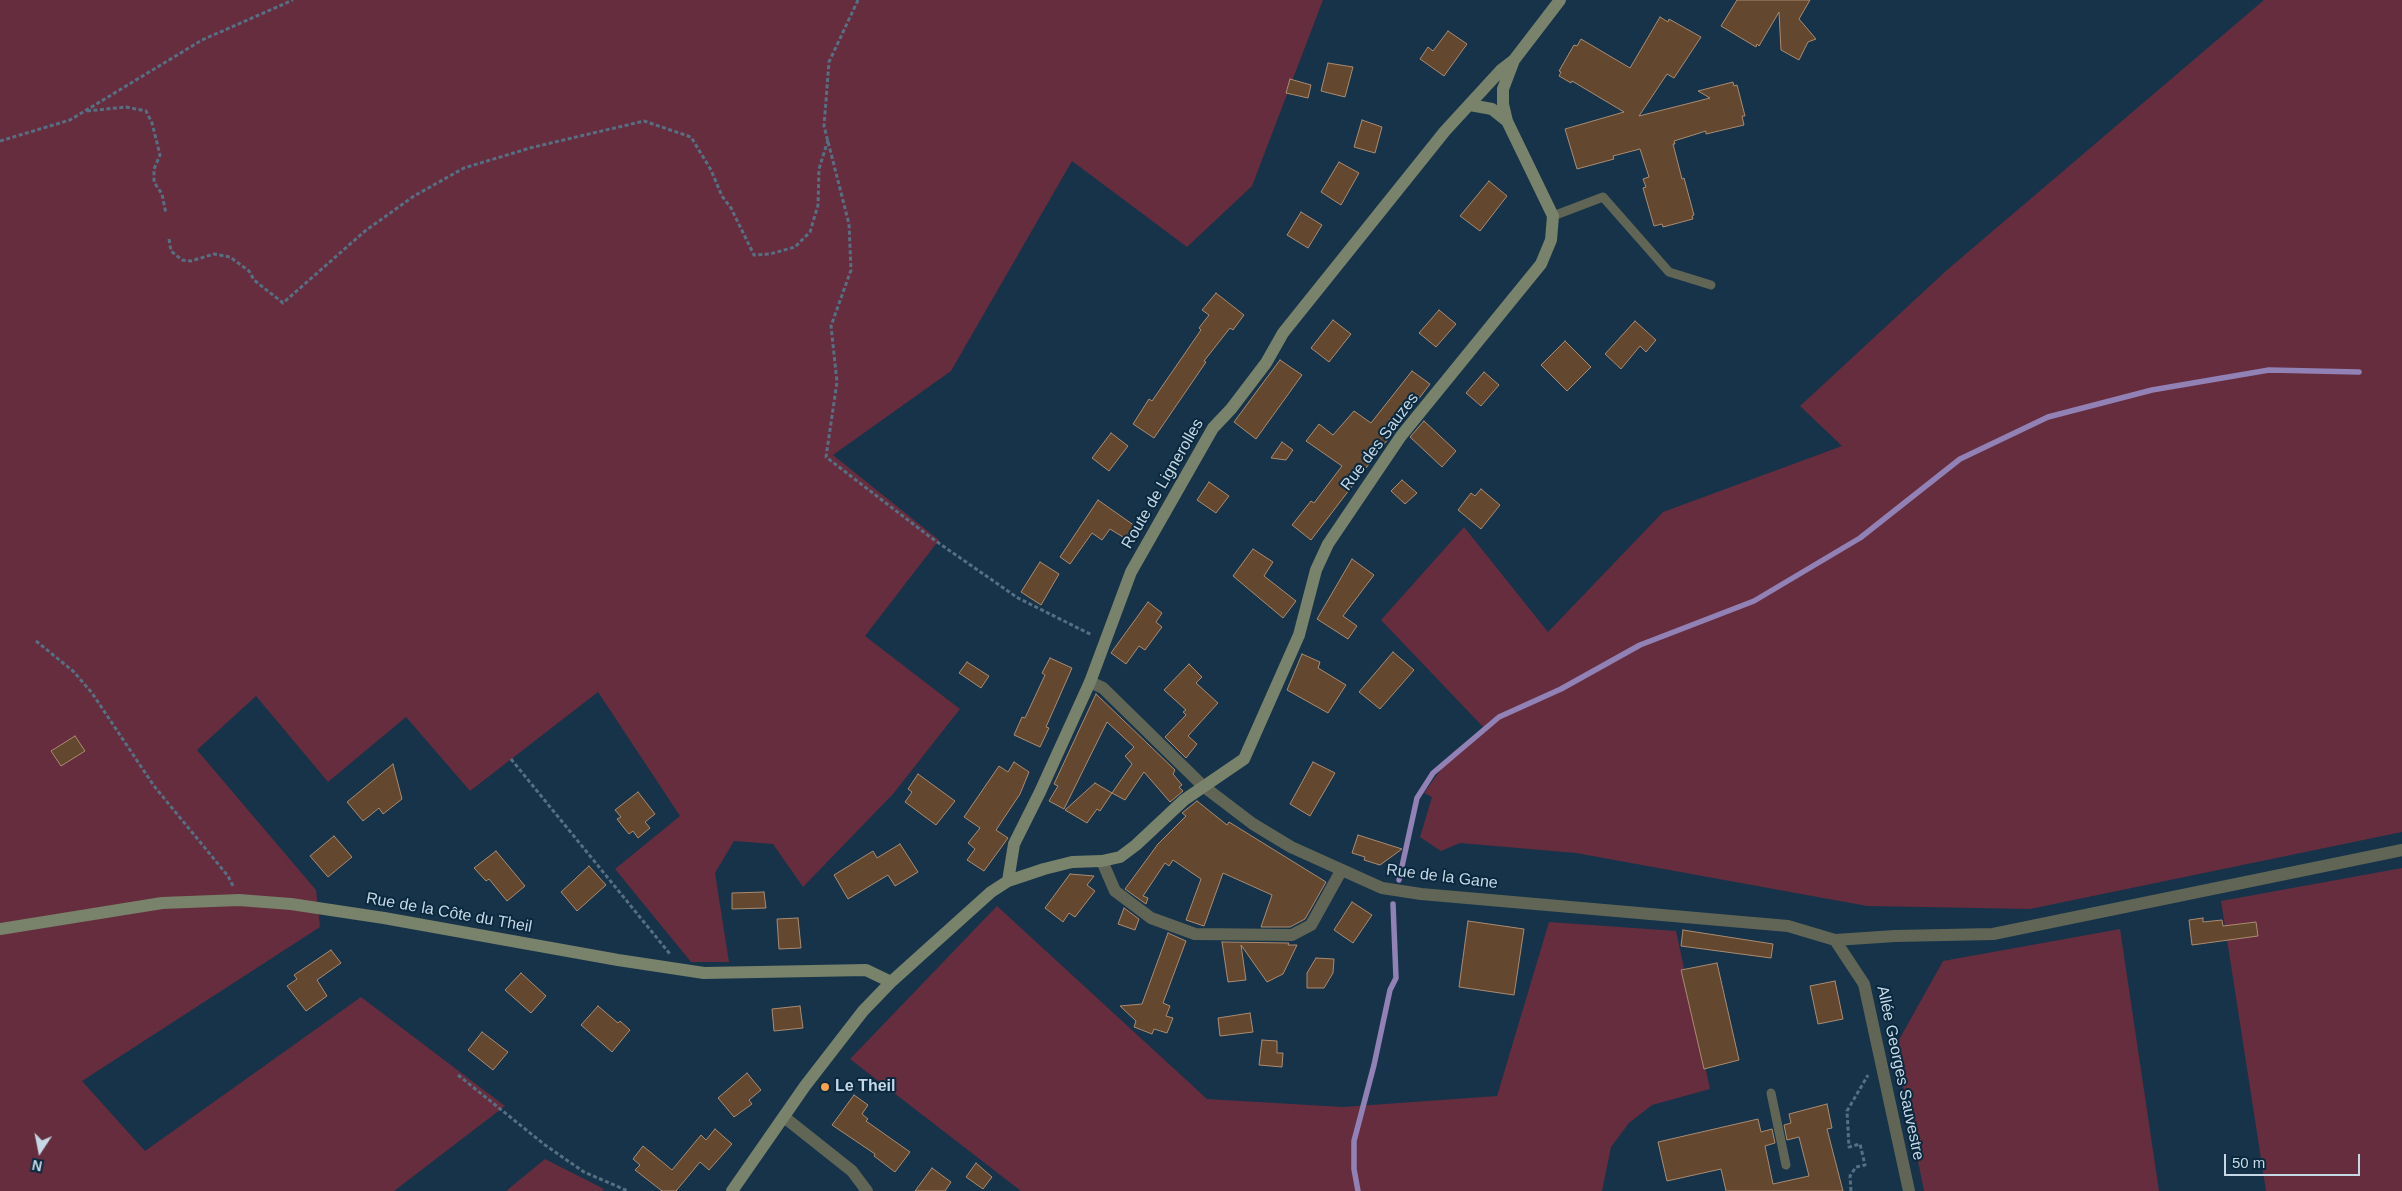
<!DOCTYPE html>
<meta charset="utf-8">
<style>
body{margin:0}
#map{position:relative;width:2402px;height:1191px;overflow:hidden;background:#163349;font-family:Arial,sans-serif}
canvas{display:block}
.north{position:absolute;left:15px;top:1126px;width:50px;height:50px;-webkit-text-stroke:4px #0b293e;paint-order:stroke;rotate:191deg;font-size:14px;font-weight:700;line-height:20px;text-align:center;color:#c6d7e5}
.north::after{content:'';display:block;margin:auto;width:18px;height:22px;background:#c6d7e5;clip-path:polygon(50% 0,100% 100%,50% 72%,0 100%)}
.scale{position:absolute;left:2224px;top:1154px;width:136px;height:22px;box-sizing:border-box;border:2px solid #c6d7e5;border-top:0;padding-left:6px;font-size:15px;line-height:18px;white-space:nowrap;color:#c6d7e5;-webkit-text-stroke:4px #0b293e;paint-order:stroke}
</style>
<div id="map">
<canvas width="2402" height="1191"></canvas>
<div class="north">N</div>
<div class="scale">50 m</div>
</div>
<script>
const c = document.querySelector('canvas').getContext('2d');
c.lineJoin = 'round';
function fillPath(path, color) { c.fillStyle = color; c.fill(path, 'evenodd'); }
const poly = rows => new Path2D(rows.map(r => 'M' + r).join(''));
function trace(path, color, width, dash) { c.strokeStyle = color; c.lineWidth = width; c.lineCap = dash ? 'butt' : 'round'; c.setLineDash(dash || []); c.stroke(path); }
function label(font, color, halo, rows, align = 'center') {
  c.font = font + ' Arial,sans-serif'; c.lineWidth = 4; c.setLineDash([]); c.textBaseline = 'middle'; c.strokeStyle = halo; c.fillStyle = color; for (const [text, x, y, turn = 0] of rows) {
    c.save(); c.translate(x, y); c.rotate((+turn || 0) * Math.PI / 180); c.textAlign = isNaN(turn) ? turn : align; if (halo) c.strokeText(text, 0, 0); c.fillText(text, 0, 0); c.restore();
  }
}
const green = poly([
 [0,0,1323,0,1252,186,1187,247,1072,161,951,371,833,455,939,540,865,636,960,709,893,794,803,887,773,844,734,841,715,873,729,962,691,962,615,869,680,816,598,692,470,791,406,717,328,782,256,696,197,750,316,890,320,927,82,1081,145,1151,361,997,505,1106,394,1191,0,1191],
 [2264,0,2402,0,2402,832,2030,909,1867,906,1576,853,1460,843,1441,851,1420,837,1432,797,1424,793,1453,752,1486,730,1381,620,1464,527,1548,632,1663,512,1842,446,1800,406,1947,270],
 [2402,868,2402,1191,2266,1191,2221,901],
 [997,906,1207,1099,1343,1107,1497,1096,1549,922,1676,931,1710,1089,1652,1105,1629,1123,1611,1147,1602,1191,1021,1191,850,1059],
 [2120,929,2159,1191,1924,1191,1895,1047,1943,961],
 [545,1159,604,1189,602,1191,506,1191]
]);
const stream = poly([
 [1399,880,1417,798,1433,773,1499,717,1561,689,1640,645,1754,601,1860,538,1960,459,2048,417,2152,390,2269,370,2359,372],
 [1358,1191,1354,1169,1354,1141,1374,1065,1390,990,1396,978,1393,904]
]);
const building = poly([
 [1737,0,1810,0,1799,19,1816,39,1808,42,1799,60,1781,50,1779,12,1759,46,1757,44,1756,47,1721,26,1737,0],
 [1660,17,1668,22,1669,19,1701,37,1674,78,1667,74,1639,116,1710,98,1698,91,1733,82,1734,86,1737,85,1745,116,1742,116,1744,125,1706,134,1706,131,1674,141,1675,144,1673,144,1682,179,1684,178,1694,215,1692,216,1693,219,1663,227,1662,224,1654,226,1643,188,1646,187,1643,179,1649,177,1640,149,1613,156,1614,159,1577,169,1565,129,1624,112,1572,81,1571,83,1559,76,1561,72,1559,71,1574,45,1577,46,1581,39,1630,68,1660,17],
 [1448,31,1467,44,1444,76,1420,59,1428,47,1433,51,1448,31],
 [1328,63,1353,67,1345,97,1321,91,1328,63],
 [1290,79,1311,85,1308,98,1286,93,1290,79],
 [1362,120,1382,127,1375,153,1354,147,1362,120],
 [1339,162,1359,173,1341,205,1321,192,1339,162],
 [1489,181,1507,196,1480,231,1460,216,1489,181],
 [1301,212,1322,225,1308,248,1287,235,1301,212],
 [1216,293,1244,315,1233,330,1230,328,1204,361,1206,362,1154,438,1133,424,1149,399,1152,401,1201,330,1199,328,1209,315,1202,310,1216,293],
 [1439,310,1456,324,1436,347,1419,333,1439,310],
 [1333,320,1351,334,1329,362,1311,348,1333,320],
 [1635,321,1656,340,1646,352,1640,346,1621,369,1605,354,1635,321],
 [1565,341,1591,367,1567,391,1541,365,1565,341],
 [1280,360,1302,375,1256,439,1234,422,1280,360],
 [1412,371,1430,384,1311,540,1292,525,1311,501,1314,503,1342,466,1306,441,1319,424,1333,435,1354,411,1371,423,1412,371],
 [1484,372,1499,385,1481,406,1466,393,1484,372],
 [1424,421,1456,451,1442,467,1410,437,1424,421],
 [1111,433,1128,446,1109,471,1092,458,1111,433],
 [1282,442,1293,450,1286,460,1271,458,1282,442],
 [1402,480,1417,493,1405,504,1391,491,1402,480],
 [1209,482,1229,496,1216,513,1197,500,1209,482],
 [1481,489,1500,505,1481,529,1458,510,1471,493,1475,496,1481,489],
 [1098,500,1135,526,1126,539,1110,529,1102,540,1092,533,1070,564,1060,557,1098,500],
 [1253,549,1273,562,1264,576,1296,601,1283,618,1233,576,1253,549],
 [1352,559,1374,575,1343,616,1357,626,1348,639,1317,619,1352,559],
 [1040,562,1059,574,1041,605,1021,592,1040,562],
 [1148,602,1162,613,1156,622,1162,627,1145,650,1139,646,1126,664,1111,653,1148,602],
 [1393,652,1414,670,1380,709,1359,692,1393,652],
 [1302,654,1320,662,1318,668,1346,685,1328,713,1287,690,1302,654],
 [1050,658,1072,668,1046,727,1049,728,1040,747,1014,735,1022,717,1025,718,1045,675,1042,673,1050,658],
 [967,662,989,676,981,688,959,673,967,662],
 [1189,664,1202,677,1196,683,1218,703,1188,736,1197,744,1186,758,1165,737,1186,715,1183,712,1186,710,1164,690,1189,664],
 [1096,694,1175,770,1173,774,1182,785,1179,787,1183,791,1170,802,1144,772,1125,800,1112,793,1132,764,1125,756,1134,747,1107,722,1064,809,1049,801,1058,786,1054,784,1096,694],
 [75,736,85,751,61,766,51,751,75,736],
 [1014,762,1029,772,1020,794,996,830,1008,838,984,871,967,860,975,849,968,843,980,828,964,817,999,766,1008,772,1014,762],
 [1313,762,1335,773,1310,816,1290,804,1313,762],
 [393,764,402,799,383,814,379,808,363,821,347,802,393,764],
 [918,774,955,801,936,825,905,802,912,792,908,789,918,774],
 [1095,783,1112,793,1100,811,1097,809,1087,823,1065,810,1095,783],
 [638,792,655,814,645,822,650,828,638,838,633,831,629,834,624,828,617,819,621,817,615,810,638,792],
 [1197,801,1227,825,1229,822,1326,882,1305,919,1290,927,1261,927,1272,895,1223,873,1204,926,1186,920,1201,879,1173,860,1169,866,1165,863,1143,896,1148,898,1146,904,1125,889,1158,844,1186,816,1182,813,1197,801],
 [1358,835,1402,849,1380,865,1364,860,1365,857,1352,853,1358,835],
 [334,836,352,857,328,877,310,856,334,836],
 [900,844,918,872,895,886,888,875,848,899,834,875,873,851,877,858,900,844],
 [496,851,525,886,507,901,489,879,486,881,474,868,496,851],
 [589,866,606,885,577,911,561,892,589,866],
 [1070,874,1094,876,1087,885,1095,891,1075,917,1069,913,1063,922,1045,908,1070,874],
 [764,892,766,908,732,909,732,893,764,892],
 [1352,902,1372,915,1353,943,1334,930,1352,902],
 [1124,908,1139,919,1135,930,1118,924,1124,908],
 [798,918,801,948,779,949,777,919,798,918],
 [2203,918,2203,922,2222,920,2223,926,2256,922,2258,936,2192,945,2189,920,2203,918],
 [1468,921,1524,929,1514,995,1459,987,1468,921],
 [1683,930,1773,944,1771,958,1681,946,1683,930],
 [1168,933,1186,941,1163,1003,1170,1006,1166,1016,1173,1018,1167,1033,1154,1029,1152,1034,1134,1027,1136,1021,1120,1006,1142,1004,1168,933],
 [1222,942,1289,943,1288,945,1297,945,1283,974,1267,982,1241,945,1246,980,1228,982,1222,942],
 [331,950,341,963,317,980,327,996,306,1011,287,986,297,979,294,975,331,950],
 [1316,958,1334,959,1333,973,1324,988,1307,988,1307,973,1316,958],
 [1717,963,1739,1060,1704,1069,1681,970,1717,963],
 [521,973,546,996,531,1013,505,990,521,973],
 [1835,981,1843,1019,1818,1024,1810,986,1835,981],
 [598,1006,618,1023,620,1021,630,1030,612,1052,581,1025,598,1006],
 [800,1006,803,1028,774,1031,772,1009,800,1006],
 [1250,1013,1253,1032,1220,1036,1218,1018,1250,1013],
 [482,1032,508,1052,493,1070,468,1050,482,1032],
 [1262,1040,1277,1041,1277,1053,1283,1053,1282,1067,1259,1065,1262,1040],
 [747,1073,761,1090,749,1100,752,1104,734,1117,718,1098,747,1073],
 [854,1095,868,1105,862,1114,868,1119,866,1121,910,1152,895,1172,874,1156,875,1154,832,1125,854,1095],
 [1827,1104,1832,1128,1827,1129,1843,1191,1726,1191,1721,1169,1667,1181,1658,1142,1758,1119,1761,1132,1772,1129,1775,1143,1765,1146,1773,1184,1809,1176,1799,1137,1787,1140,1784,1125,1791,1123,1789,1114,1827,1104],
 [715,1129,732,1144,709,1170,700,1162,676,1191,662,1191,635,1170,640,1165,633,1159,643,1146,672,1170,701,1135,706,1140,715,1129],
 [976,1163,992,1177,983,1189,966,1177,976,1163],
 [932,1168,951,1182,945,1191,915,1191,932,1168]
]);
const path = poly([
 [858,0,829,62,824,126,849,224,851,270,831,326,837,382,826,457,930,537,1018,598,1092,635],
 [87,111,126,107,146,111,152,123,160,155,154,169,154,182,162,194,166,214],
 [0,141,70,120,202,40,293,0],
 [169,239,171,251,182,260,191,261,214,254,230,257,249,271,254,280,283,303,365,231,414,196,464,168,530,148,644,121,691,137,711,170,722,196,731,208,754,255,770,254,795,247,810,232,818,205,819,169,828,140],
 [36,641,73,671,92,693,154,786,228,876,233,886],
 [511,759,670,954],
 [458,1075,545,1145,584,1172,628,1191],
 [1851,1191,1850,1176,1856,1167,1865,1165,1860,1144,1849,1147,1847,1111,1868,1075]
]);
const lane = poly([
 [1553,216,1603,197,1669,272,1711,285],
 [1771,1093,1786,1165]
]);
const street = poly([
 [1090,682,1103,688,1203,786,1253,824,1291,847,1382,888,1421,894,1788,926,1835,940,1895,936,1993,934,2402,850],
 [1102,861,1115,891,1151,918,1195,934,1292,935,1311,925,1341,871],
 [1835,940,1864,984,1909,1191],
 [784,1117,852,1171,867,1191]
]);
const secondary = poly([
 [1470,105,1492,109,1507,121],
 [1008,881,1014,844,1040,792,1090,682,1131,572,1213,428,1231,409,1266,363,1283,333,1445,131,1501,70,1514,60,1560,0],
 [0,929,162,903,239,900,291,904,384,918,618,960,704,973,866,970,891,982],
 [732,1191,805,1086,863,1011,891,982,991,892,1008,881,1044,869,1072,862,1102,861,1120,857,1136,845,1184,800,1244,759,1299,635,1316,570,1328,544,1401,436,1541,264,1551,240,1553,216,1507,121,1503,104,1503,89,1514,60]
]);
const markers = [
 [825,1087,5,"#f7a149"]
];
const streetNames = [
 ["Rue des Sauzes",1380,442,-53],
 ["Route de Lignerolles",1163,484,-60],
 ["Rue de la Gane",1442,877,7],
 ["Rue de la Côte du Theil",449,913,10],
 ["Allée Georges Sauvestre",1900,1073,78]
];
const poiNames = [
 ["Le Theil",835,1087]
];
fillPath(green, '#652d3e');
trace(stream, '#9181b5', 5.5);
fillPath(building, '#63482f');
trace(building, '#aa8b71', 1);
trace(path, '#576f82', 3, [4, 2.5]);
trace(lane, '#606556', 9);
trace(street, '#606556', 12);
trace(secondary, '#79826a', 12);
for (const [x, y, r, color] of markers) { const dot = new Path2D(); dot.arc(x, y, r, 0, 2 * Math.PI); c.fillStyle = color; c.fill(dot); trace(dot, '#0b293e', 2); }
label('16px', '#c6d7e5', '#0b293e', streetNames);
label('bold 16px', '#c6d7e5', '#0b293e', poiNames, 'left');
</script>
